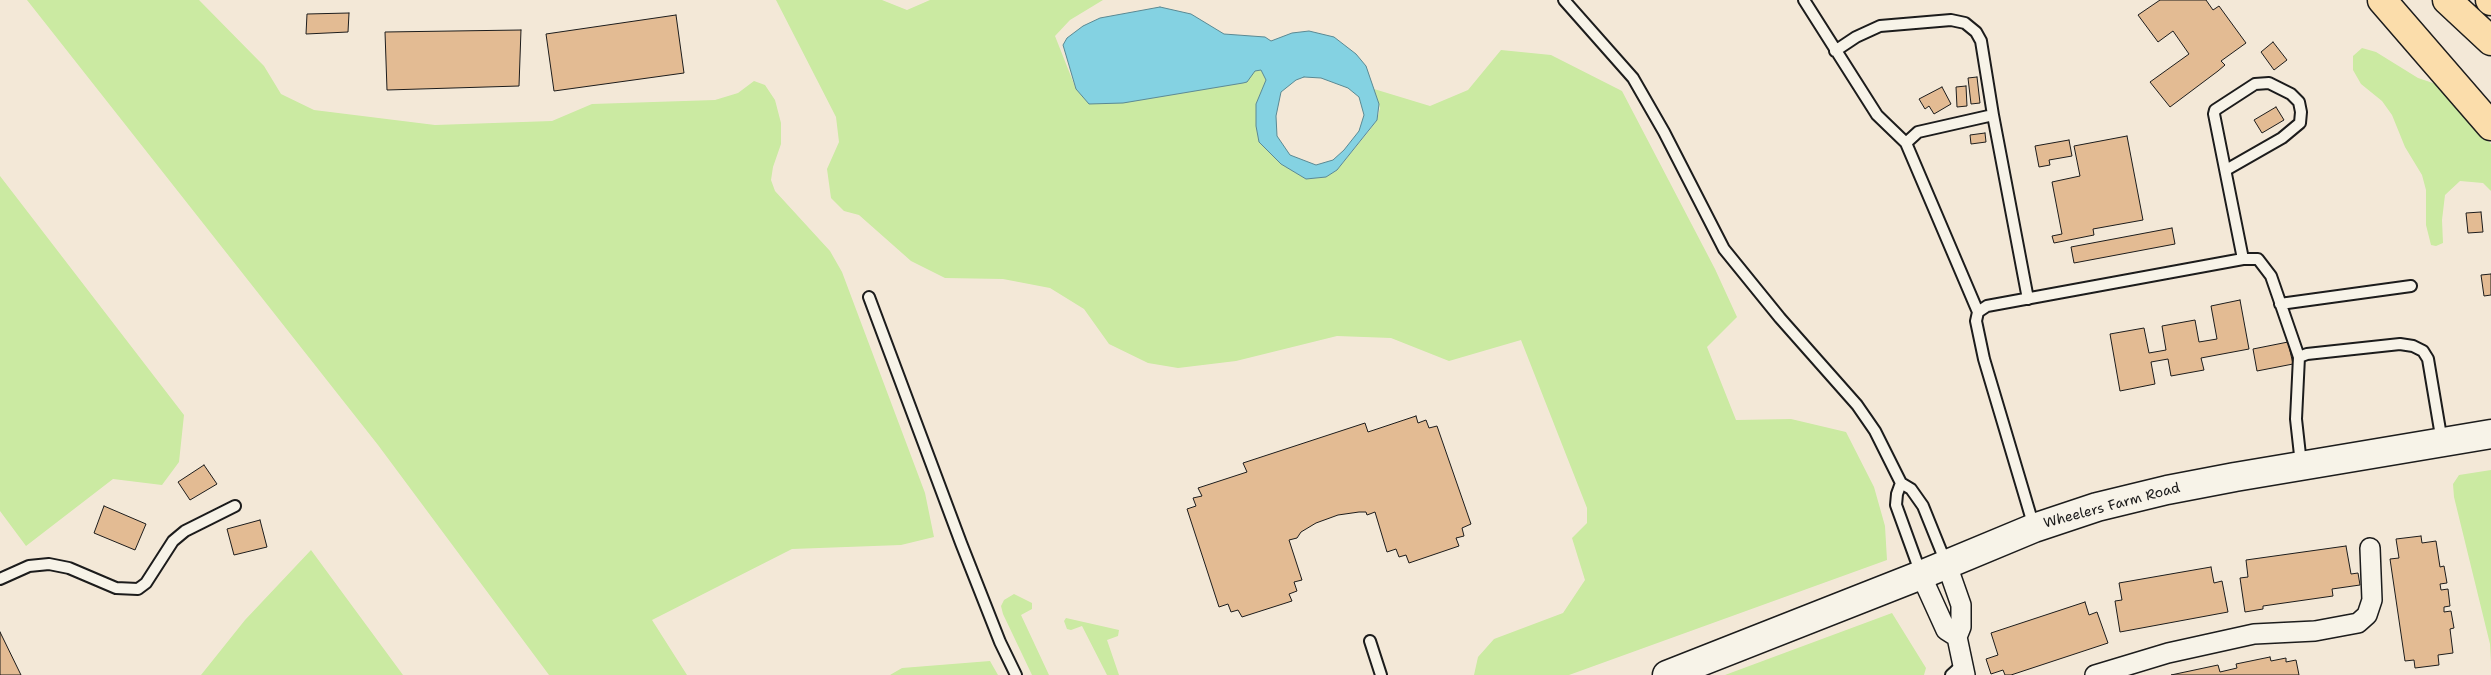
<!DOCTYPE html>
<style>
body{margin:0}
canvas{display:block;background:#f3e8d7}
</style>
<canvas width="2491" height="675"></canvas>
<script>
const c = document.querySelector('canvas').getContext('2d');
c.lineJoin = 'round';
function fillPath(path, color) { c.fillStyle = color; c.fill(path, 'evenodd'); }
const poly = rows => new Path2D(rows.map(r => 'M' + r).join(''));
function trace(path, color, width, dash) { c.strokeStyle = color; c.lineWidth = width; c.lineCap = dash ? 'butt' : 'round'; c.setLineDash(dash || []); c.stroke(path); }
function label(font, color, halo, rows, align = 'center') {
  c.font = font + ' "Shantell Sans",sans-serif'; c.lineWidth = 4.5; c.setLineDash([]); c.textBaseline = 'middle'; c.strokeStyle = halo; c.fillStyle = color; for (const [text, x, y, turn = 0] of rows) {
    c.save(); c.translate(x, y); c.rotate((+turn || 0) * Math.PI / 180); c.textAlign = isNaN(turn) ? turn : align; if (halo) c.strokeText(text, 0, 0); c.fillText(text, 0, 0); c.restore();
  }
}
const green = poly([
 [27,0,199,0,264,66,281,94,314,110,435,125,552,121,592,104,715,100,738,93,754,81,765,85,775,100,781,123,781,144,773,167,771,180,775,191,830,251,842,272,925,493,934,537,901,545,792,549,652,620,687,675,549,675,378,445],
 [776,0,882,0,907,10,930,0,1103,0,1070,20,1055,36,1076,89,1089,103,1135,101,1243,83,1247,82,1254,71,1261,70,1266,80,1256,104,1256,126,1259,142,1281,164,1306,179,1326,177,1337,170,1369,131,1377,120,1380,108,1374,89,1430,106,1468,90,1501,50,1551,55,1622,91,1715,269,1737,317,1707,347,1736,420,1791,419,1846,432,1874,487,1885,526,1887,560,1569,675,1474,675,1478,657,1494,639,1563,613,1585,580,1572,538,1587,523,1587,508,1521,340,1449,361,1391,338,1337,336,1236,361,1178,368,1148,363,1109,344,1084,309,1050,288,1003,279,945,278,911,261,859,215,844,211,831,198,827,169,839,142,836,117],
 [2362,48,2376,52,2418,78,2436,84,2491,144,2491,191,2483,183,2460,181,2445,195,2442,220,2443,243,2436,246,2431,245,2426,225,2426,190,2422,175,2405,147,2392,115,2382,101,2361,84,2353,70,2353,56],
 [0,176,184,415,179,462,162,485,113,479,26,546,0,511],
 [2491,470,2491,662,2490,644,2454,497,2453,484,2459,475],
 [311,550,403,675,201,675,245,620],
 [1014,594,1032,603,1032,609,1021,615,1049,675,1032,675,1003,614,1001,606,1004,600],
 [1892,613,1926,668,1924,675,1725,675],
 [1066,618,1119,630,1118,636,1107,640,1119,675,1107,675,1082,626,1071,630,1067,629,1064,621],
 [990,661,998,675,890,675,902,668]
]);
const water = poly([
 [1160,7,1191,14,1224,34,1265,37,1271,41,1292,33,1309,31,1334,37,1356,54,1366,66,1379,104,1377,120,1337,170,1326,177,1306,179,1281,164,1259,142,1256,126,1256,104,1266,80,1261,70,1255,71,1247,82,1243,83,1123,103,1089,104,1076,89,1063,45,1067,38,1083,26,1100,18,1160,7],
 [1304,77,1321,78,1348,88,1359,97,1364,115,1359,131,1344,150,1333,160,1316,165,1290,155,1277,136,1276,116,1281,92,1296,80,1304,77]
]);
const building = poly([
 [2160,0,2206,0,2213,10,2219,6,2246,43,2221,61,2225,65,2218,71,2170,107,2150,82,2189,54,2173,31,2158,42,2138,15,2160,0],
 [349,13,348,32,306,34,307,14,349,13],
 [676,15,684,73,554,91,546,34,676,15],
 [521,30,519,86,387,90,385,32,521,30],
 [2273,42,2287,60,2274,70,2261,52,2273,42],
 [1977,77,1980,103,1971,104,1968,78,1977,77],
 [1966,86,1967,106,1957,107,1956,87,1966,86],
 [1942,87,1951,104,1934,114,1929,106,1925,109,1919,99,1942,87],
 [2276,107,2284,120,2262,133,2254,120,2276,107],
 [1985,133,1986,142,1971,144,1970,135,1985,133],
 [2127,136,2143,220,2093,229,2094,235,2054,243,2052,236,2062,234,2052,182,2080,176,2074,146,2127,136],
 [2069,140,2072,156,2049,160,2050,165,2039,167,2035,146,2069,140],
 [2481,212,2483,232,2468,233,2466,213,2481,212],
 [2172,228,2175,244,2074,263,2071,247,2172,228],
 [2491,274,2491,295,2484,296,2481,275,2491,274],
 [2240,300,2249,349,2201,358,2204,370,2171,376,2168,359,2151,362,2155,384,2120,391,2110,334,2144,328,2149,353,2166,350,2162,326,2195,320,2199,342,2217,339,2211,306,2240,300],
 [2288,342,2293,364,2257,371,2253,349,2288,342],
 [1416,416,1418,423,1426,420,1429,428,1437,426,1471,524,1462,528,1464,536,1456,538,1459,546,1409,563,1406,555,1399,557,1396,549,1387,552,1375,512,1367,515,1366,512,1359,512,1338,515,1316,523,1301,532,1297,538,1289,540,1302,580,1294,582,1297,591,1289,594,1292,601,1242,617,1238,610,1231,612,1228,604,1219,607,1187,509,1196,506,1193,498,1202,496,1198,488,1247,472,1243,463,1365,423,1368,432,1416,416],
 [204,465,217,484,190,500,178,482,204,465],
 [104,506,146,524,135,550,94,533,104,506],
 [260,520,267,547,234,555,227,529,260,520],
 [2421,536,2422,543,2436,541,2440,567,2444,566,2447,583,2440,584,2441,590,2448,589,2450,606,2444,607,2444,612,2451,611,2454,628,2450,629,2453,653,2438,655,2439,665,2415,668,2414,660,2405,661,2390,559,2399,558,2396,539,2421,536],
 [2346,546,2351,574,2358,573,2360,585,2332,589,2333,596,2263,606,2263,609,2245,612,2240,578,2248,577,2246,560,2346,546],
 [2211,567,2214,583,2222,581,2228,612,2120,632,2115,601,2122,600,2119,583,2211,567],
 [2085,602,2089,615,2097,612,2108,643,2011,675,2005,675,2003,670,1991,674,1986,659,1998,655,1991,633,2085,602],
 [0,632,21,675,0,675,0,632],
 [2270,657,2271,661,2286,658,2286,662,2296,660,2299,675,2171,675,2218,665,2220,672,2237,668,2236,664,2270,657]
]);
const lane = poly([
 [1564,0,1633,78,1664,132,1724,249,1780,318,1857,405,1875,431,1901,483,1911,489,1923,506,1946,563],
 [1804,0,1877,115,1906,143],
 [1835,51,1856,37,1880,26,1951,20,1965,23,1976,32,1981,41,1993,115],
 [2243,259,2258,259,2271,276,2299,357],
 [869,297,961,543,1000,642,1016,675],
 [2280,304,2411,286],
 [1978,312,1906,143,1918,132,1993,115,2028,299],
 [2301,464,2296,419,2299,357,2307,354,2400,344,2413,346,2423,351,2428,359,2442,442],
 [1901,483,1897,494,1896,505,1921,574],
 [2034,527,1984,359,1976,321,1978,312,1987,306,2243,259,2214,114,2215,110,2255,84,2269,83,2291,94,2299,102,2301,112,2300,123,2282,138,2226,170],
 [0,579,29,566,49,564,69,568,116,588,138,589,146,583,173,541,185,531,235,506],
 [1370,641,1381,675],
 [1951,675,1962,665]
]);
const street = poly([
 [1947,565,1961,605,1961,627,1957,637,1965,675],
 [1921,575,1946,630,1957,637],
 [2095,675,2168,653,2254,634,2315,631,2358,623,2367,615,2372,600,2370,548]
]);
const secondary = poly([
 [1667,675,1921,575,2034,528,2097,507,2167,490,2235,477,2491,434]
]);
const highway = poly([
 [2382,0,2491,126],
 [2447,0,2491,41],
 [2490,0,2491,1]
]);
const streetNames = [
 ["Wheelers Farm Road",2112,506,-15]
];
fillPath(green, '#cbeaa2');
fillPath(water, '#84d2e2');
trace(water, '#5a8993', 1);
fillPath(building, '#e3bb93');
trace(building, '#1c1c1c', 1);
trace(lane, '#1c1c1c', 14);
trace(street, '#1c1c1c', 22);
trace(secondary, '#1c1c1c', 31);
trace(highway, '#1c1c1c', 31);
trace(lane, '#f7f3e8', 10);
trace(street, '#f7f3e8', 19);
trace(secondary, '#f7f3e8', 28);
trace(highway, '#fbddab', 28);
label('14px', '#1c1c1c', '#f7f3e8', streetNames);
</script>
